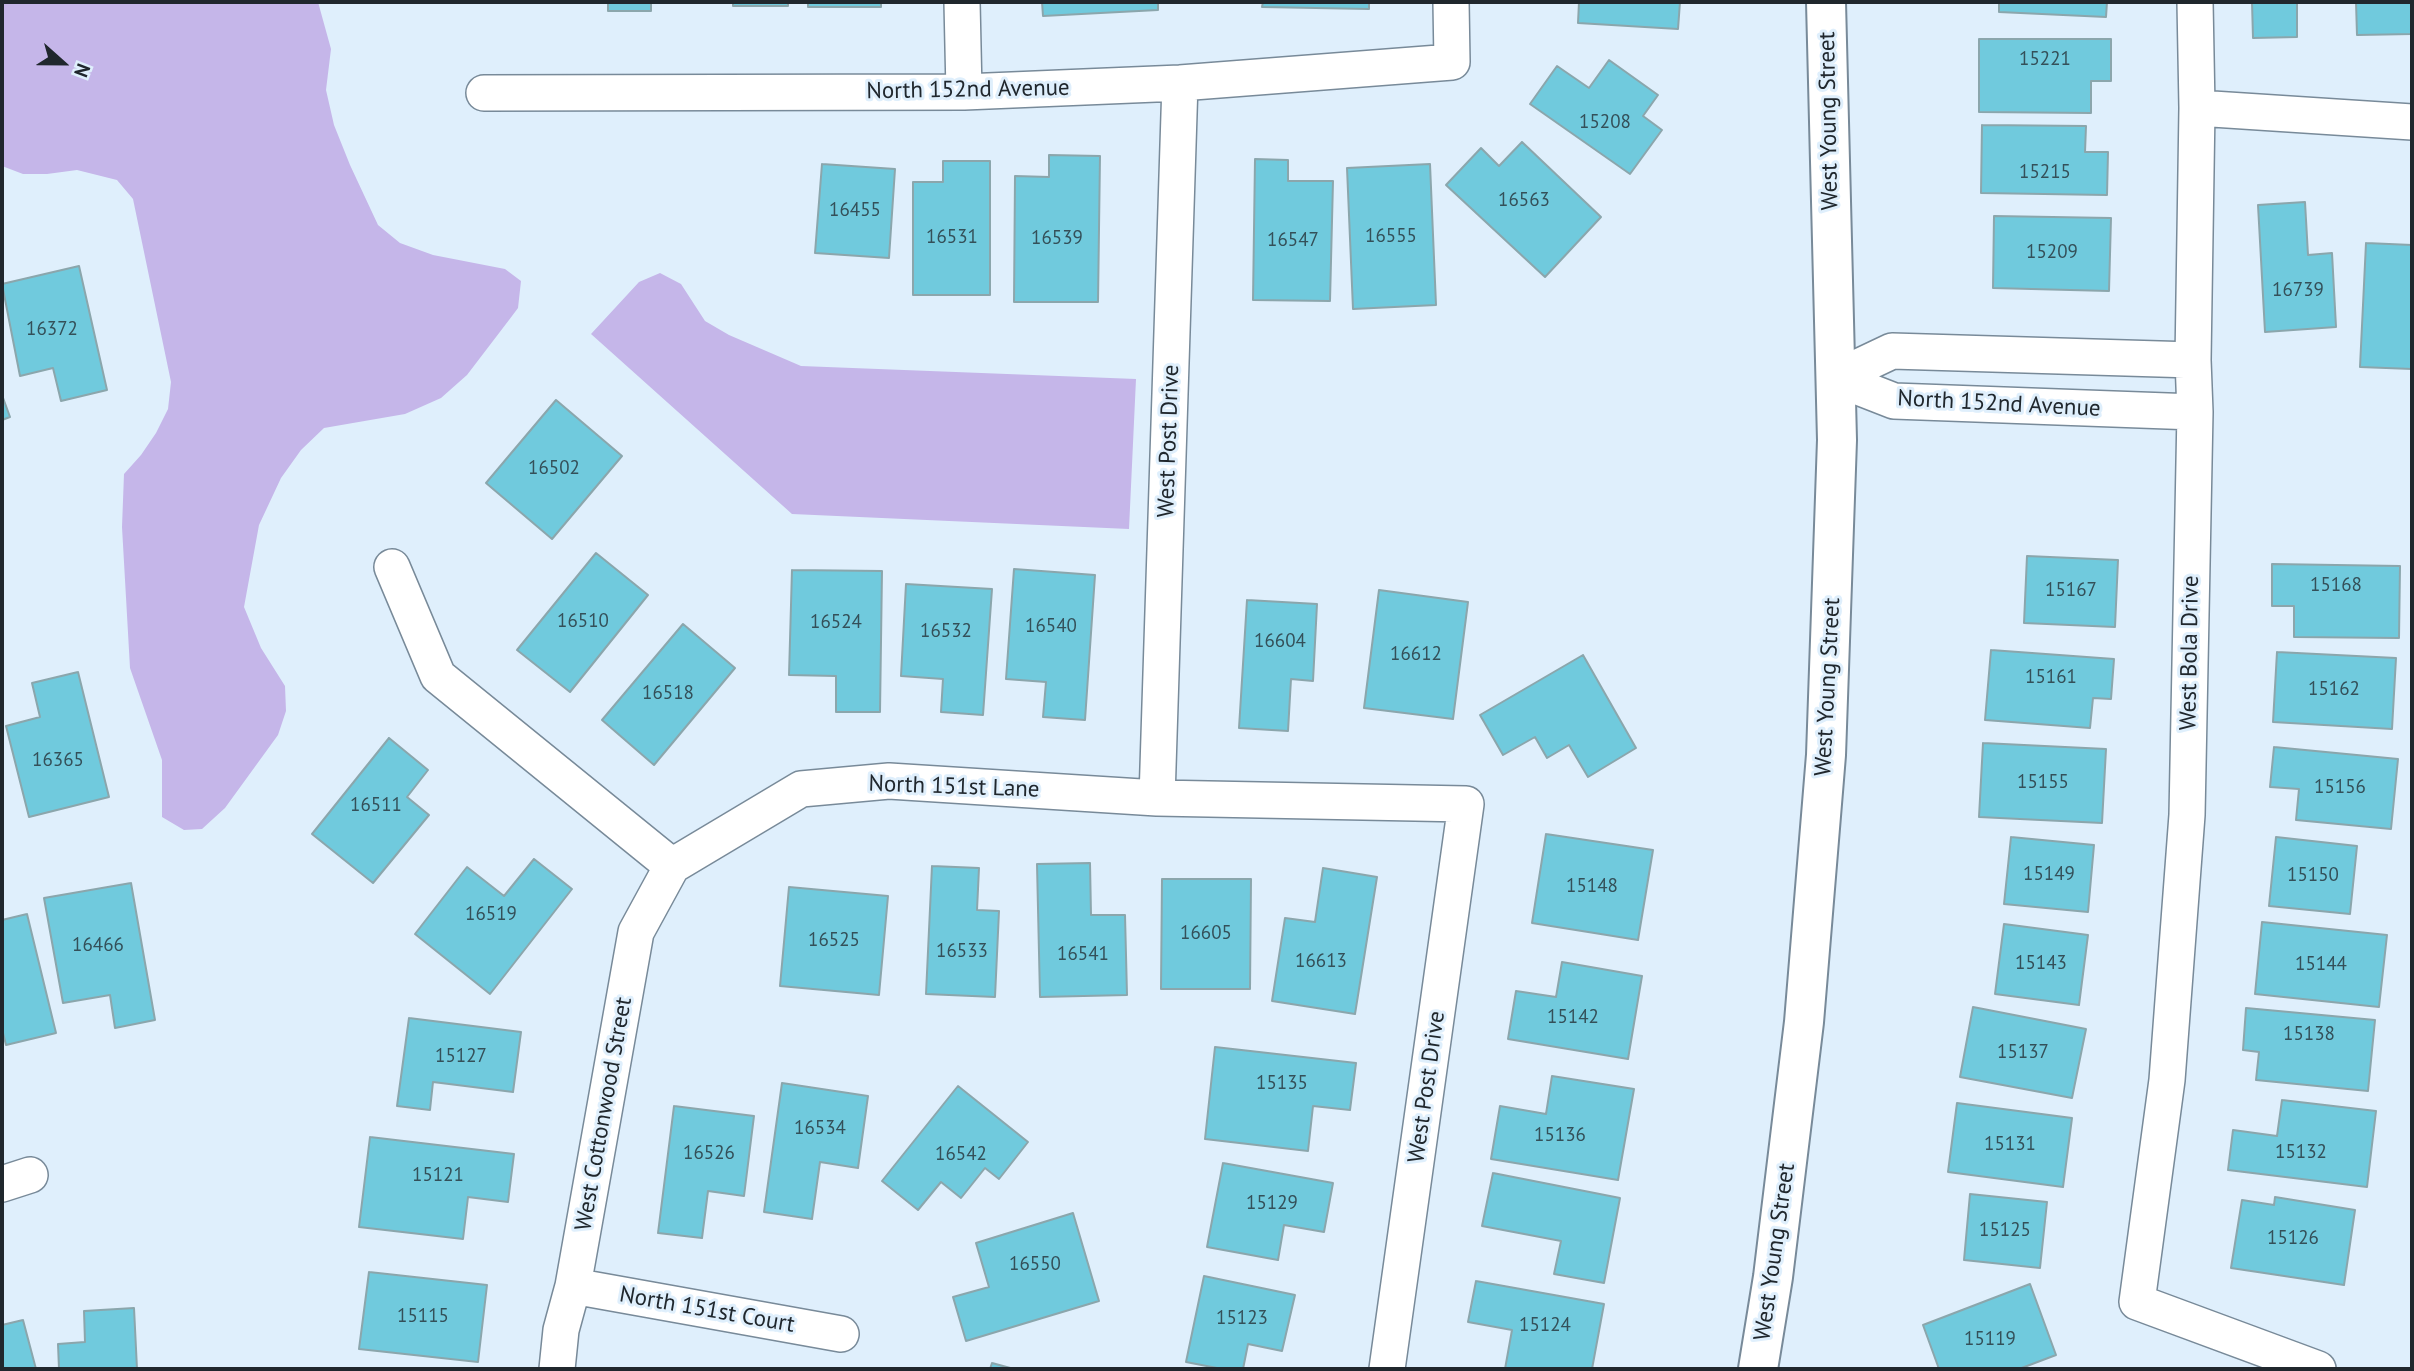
<!DOCTYPE html>
<style>
body{margin:0}
#map{position:relative;width:2414px;height:1371px;overflow:hidden;background:#dfeffc;font-family:"PT Sans",sans-serif}
canvas{display:block}
.frame{position:absolute;inset:0;border:4px solid #20272d;pointer-events:none}
.north{position:absolute;left:28px;top:28px;width:70px;height:70px;-webkit-text-stroke:5px #dfeffc;paint-order:stroke;rotate:111deg;font-size:19px;font-weight:700;line-height:28px;text-align:center;color:#20272d}
.north::after{content:'';display:block;margin:auto;width:24px;height:32px;background:#20272d;clip-path:polygon(50% 0,100% 100%,50% 72%,0 100%)}
</style>
<div id="map">
<canvas width="2414" height="1371"></canvas>
<div class="frame"></div>
<div class="north">N</div>
</div>
<script>
const c = document.querySelector('canvas').getContext('2d');
c.lineJoin = 'round';
function fillPath(path, color) { c.fillStyle = color; c.fill(path, 'evenodd'); }
const poly = rows => new Path2D(rows.map(r => 'M' + r).join(''));
function trace(path, color, width, dash) { c.strokeStyle = color; c.lineWidth = width; c.lineCap = dash ? 'butt' : 'round'; c.setLineDash(dash || []); c.stroke(path); }
function label(font, color, halo, rows, align = 'center') {
  c.font = font + ' "PT Sans",sans-serif'; c.lineWidth = 6; c.setLineDash([]); c.textBaseline = 'middle'; c.strokeStyle = halo; c.fillStyle = color; for (const [text, x, y, turn = 0] of rows) {
    c.save(); c.translate(x, y); c.rotate((+turn || 0) * Math.PI / 180); c.textAlign = isNaN(turn) ? turn : align; if (halo) c.strokeText(text, 0, 0); c.fillText(text, 0, 0); c.restore();
  }
}
const green = poly([
 [2,2,318,2,331,49,326,90,334,125,350,165,378,225,400,243,433,255,505,269,521,281,518,308,509,320,467,375,441,398,405,414,324,428,301,450,281,478,259,525,244,607,261,648,285,686,286,711,278,735,225,808,202,829,184,830,162,817,162,760,130,668,122,527,124,474,141,455,156,433,168,409,171,382,133,199,117,180,77,170,47,174,23,174,2,166],
 [660,273,681,284,705,321,729,335,801,366,1136,379,1129,529,792,514,591,334,639,282]
]);
const building = poly([
 [608,2,651,2,651,11,608,11,608,2],
 [733,2,788,2,788,6,733,6,733,2],
 [808,2,881,2,881,7,808,7,808,2],
 [1042,2,1158,2,1158,10,1043,16,1042,2],
 [1263,2,1369,2,1369,9,1262,7,1263,2],
 [1579,2,1680,2,1678,29,1578,23,1579,2],
 [1999,2,2107,2,2106,17,1999,12,1999,2],
 [2252,2,2297,2,2297,37,2253,38,2252,2],
 [2356,2,2412,2,2412,34,2357,35,2356,2],
 [1979,39,2111,39,2111,81,2091,81,2091,113,1979,112,1979,39],
 [1609,60,1658,95,1643,116,1662,130,1630,174,1530,104,1557,66,1589,88,1609,60],
 [1982,125,2086,126,2085,152,2108,152,2107,195,1981,193,1982,125],
 [1522,142,1601,217,1545,277,1446,185,1481,148,1499,166,1522,142],
 [1049,155,1100,156,1098,302,1014,302,1015,176,1049,177,1049,155],
 [1255,159,1288,160,1288,181,1333,181,1330,301,1253,300,1255,159],
 [943,161,990,161,990,295,913,295,913,182,943,182,943,161],
 [822,164,895,169,889,258,815,253,822,164],
 [1430,164,1436,305,1353,309,1347,168,1430,164],
 [2305,202,2308,255,2332,253,2336,327,2265,332,2258,205,2305,202],
 [1994,216,2111,218,2109,291,1993,288,1994,216],
 [2366,243,2412,245,2412,369,2360,367,2366,243],
 [79,266,107,390,61,401,53,368,20,376,2,284,79,266],
 [2,395,10,417,2,420,2,395],
 [556,400,622,456,552,539,486,483,556,400],
 [596,553,648,595,570,692,517,650,596,553],
 [2027,556,2118,560,2115,627,2024,623,2027,556],
 [2272,564,2400,566,2399,638,2294,637,2294,606,2272,606,2272,564],
 [1014,569,1095,575,1085,720,1043,717,1046,682,1006,679,1014,569],
 [792,570,882,571,880,712,836,712,836,676,789,675,792,570],
 [906,584,992,589,983,715,941,712,943,679,901,676,906,584],
 [1379,590,1468,602,1453,719,1364,708,1379,590],
 [1247,600,1317,604,1313,681,1291,679,1288,731,1239,728,1247,600],
 [683,624,735,668,654,765,602,720,683,624],
 [1991,650,2114,659,2111,699,2093,698,2090,728,1985,720,1991,650],
 [2277,652,2396,658,2392,729,2273,722,2277,652],
 [1583,655,1636,748,1588,777,1569,745,1547,758,1535,737,1503,755,1480,715,1583,655],
 [78,672,109,797,29,817,6,726,40,717,32,683,78,672],
 [389,738,428,770,407,797,429,815,373,883,312,834,389,738],
 [1983,743,2106,749,2102,823,1979,817,1983,743],
 [2274,747,2398,759,2391,829,2296,820,2299,789,2270,787,2274,747],
 [1546,834,1653,850,1638,940,1532,923,1546,834],
 [2011,837,2094,845,2088,912,2004,904,2011,837],
 [2276,837,2357,846,2350,914,2269,906,2276,837],
 [534,859,572,889,490,994,415,934,467,867,504,896,534,859],
 [1090,863,1091,915,1125,915,1127,995,1040,997,1037,864,1090,863],
 [932,866,979,868,977,910,999,911,995,997,926,994,932,866],
 [1323,868,1377,877,1355,1014,1272,1001,1285,918,1315,922,1323,868],
 [1162,879,1251,879,1250,989,1161,989,1162,879],
 [131,883,155,1020,115,1028,110,995,63,1003,44,898,131,883],
 [789,887,888,896,879,995,780,986,789,887],
 [27,914,56,1033,6,1045,2,1029,2,920,27,914],
 [2262,922,2387,935,2379,1007,2255,994,2262,922],
 [2004,924,2088,935,2079,1005,1995,994,2004,924],
 [1562,962,1642,976,1628,1059,1508,1039,1516,991,1556,997,1562,962],
 [1973,1007,2086,1029,2072,1098,1960,1077,1973,1007],
 [2246,1008,2375,1020,2368,1091,2256,1080,2259,1052,2243,1050,2246,1008],
 [409,1018,521,1032,513,1092,433,1082,430,1110,397,1106,409,1018],
 [1215,1047,1356,1063,1350,1110,1313,1106,1308,1151,1205,1139,1215,1047],
 [1552,1076,1634,1089,1618,1180,1491,1159,1500,1106,1546,1114,1552,1076],
 [782,1083,868,1096,858,1168,820,1162,812,1219,764,1212,782,1083],
 [958,1086,1028,1142,999,1179,985,1168,961,1198,941,1182,918,1210,882,1181,958,1086],
 [2282,1100,2376,1111,2367,1187,2228,1170,2233,1130,2277,1136,2282,1100],
 [1957,1103,2072,1118,2063,1187,1948,1172,1957,1103],
 [674,1106,754,1116,744,1196,708,1191,702,1238,658,1233,674,1106],
 [370,1137,514,1154,508,1202,468,1197,463,1239,359,1227,370,1137],
 [1223,1163,1333,1183,1324,1232,1284,1225,1278,1260,1207,1247,1223,1163],
 [1493,1173,1620,1198,1604,1283,1554,1274,1561,1241,1482,1226,1493,1173],
 [1970,1194,2047,1202,2040,1268,1964,1260,1970,1194],
 [2275,1197,2355,1210,2344,1285,2231,1268,2242,1200,2274,1205,2275,1197],
 [1073,1213,1099,1301,966,1341,953,1297,989,1287,976,1243,1073,1213],
 [369,1272,487,1285,478,1362,359,1349,369,1272],
 [1204,1276,1295,1295,1282,1351,1248,1344,1243,1369,1222,1369,1186,1362,1204,1276],
 [1476,1281,1604,1304,1592,1369,1505,1369,1512,1330,1468,1322,1476,1281],
 [2030,1284,2056,1355,2019,1369,1939,1369,1923,1325,2030,1284],
 [134,1308,137,1369,59,1369,58,1344,85,1342,84,1311,134,1308],
 [23,1320,36,1369,2,1369,2,1325,23,1320],
 [992,1363,1014,1369,990,1369,992,1363]
]);
const street = poly([
 [962,2,964,92],
 [2195,2,2197,108,2193,360,2195,412,2187,815,2167,1080,2137,1302,2318,1369],
 [484,93,964,92,1180,83,1452,62,1451,2],
 [2197,108,2412,122],
 [1835,378,1892,351,2193,360],
 [1835,378,1894,401,2195,412],
 [392,567,438,676,672,866],
 [1157,798,1180,83],
 [672,866,801,789,889,781,1157,798,1466,804,1387,1369],
 [2,1184,30,1175],
 [573,1286,841,1334],
 [557,1369,561,1330,573,1286,636,932,672,866]
]);
const secondary = poly([
 [1758,1369,1773,1277,1804,1022,1826,755,1837,440,1826,2]
]);
const numberNames = [
 ["15221",2045,60],
 ["15208",1605,123],
 ["15215",2045,173],
 ["16563",1524,201],
 ["16455",855,211],
 ["16555",1391,237],
 ["16531",952,238],
 ["16539",1057,239],
 ["16547",1293,241],
 ["15209",2052,253],
 ["16739",2298,291],
 ["16372",52,330],
 ["16502",554,469],
 ["15168",2336,586],
 ["15167",2071,591],
 ["16510",583,622],
 ["16524",836,623],
 ["16540",1051,627],
 ["16532",946,632],
 ["16604",1280,642],
 ["16612",1416,655],
 ["15161",2051,678],
 ["15162",2334,690],
 ["16518",668,694],
 ["16365",58,761],
 ["15155",2043,783],
 ["15156",2340,788],
 ["16511",376,806],
 ["15149",2049,875],
 ["15150",2313,876],
 ["15148",1592,887],
 ["16519",491,915],
 ["16605",1206,934],
 ["16525",834,941],
 ["16466",98,946],
 ["16533",962,952],
 ["16541",1083,955],
 ["16613",1321,962],
 ["15143",2041,964],
 ["15144",2321,965],
 ["15142",1573,1018],
 ["15138",2309,1035],
 ["15137",2023,1053],
 ["15127",461,1057],
 ["15135",1282,1084],
 ["16534",820,1129],
 ["15136",1560,1136],
 ["15131",2010,1145],
 ["15132",2301,1153],
 ["16526",709,1154],
 ["16542",961,1155],
 ["15121",438,1176],
 ["15129",1272,1204],
 ["15125",2005,1231],
 ["15126",2293,1239],
 ["16550",1035,1265],
 ["15115",423,1317],
 ["15123",1242,1319],
 ["15124",1545,1326],
 ["15119",1990,1340]
];
const streetNames = [
 ["North 152nd Avenue",968,90,-1],
 ["West Young Street",1829,121,-91],
 ["North 152nd Avenue",1999,404,3],
 ["West Post Drive",1169,441,-88],
 ["West Bola Drive",2190,653,-89],
 ["West Young Street",1828,687,-87],
 ["North 151st Lane",954,787,2],
 ["West Post Drive",1427,1087,-82],
 ["West Cottonwood Street",604,1114,-80],
 ["West Young Street",1775,1252,-82],
 ["North 151st Court",707,1310,10]
];
fillPath(green, '#c5b6e9');
fillPath(building, '#70cadd');
trace(building, '#8ba6ac', 2);
trace(street, '#788a99', 38);
trace(secondary, '#788a99', 42);
trace(street, '#fff', 35);
trace(secondary, '#fff', 38);
label('19px', '#345059', null, numberNames);
label('23px', '#20272d', '#dfeffc', streetNames);
</script>
